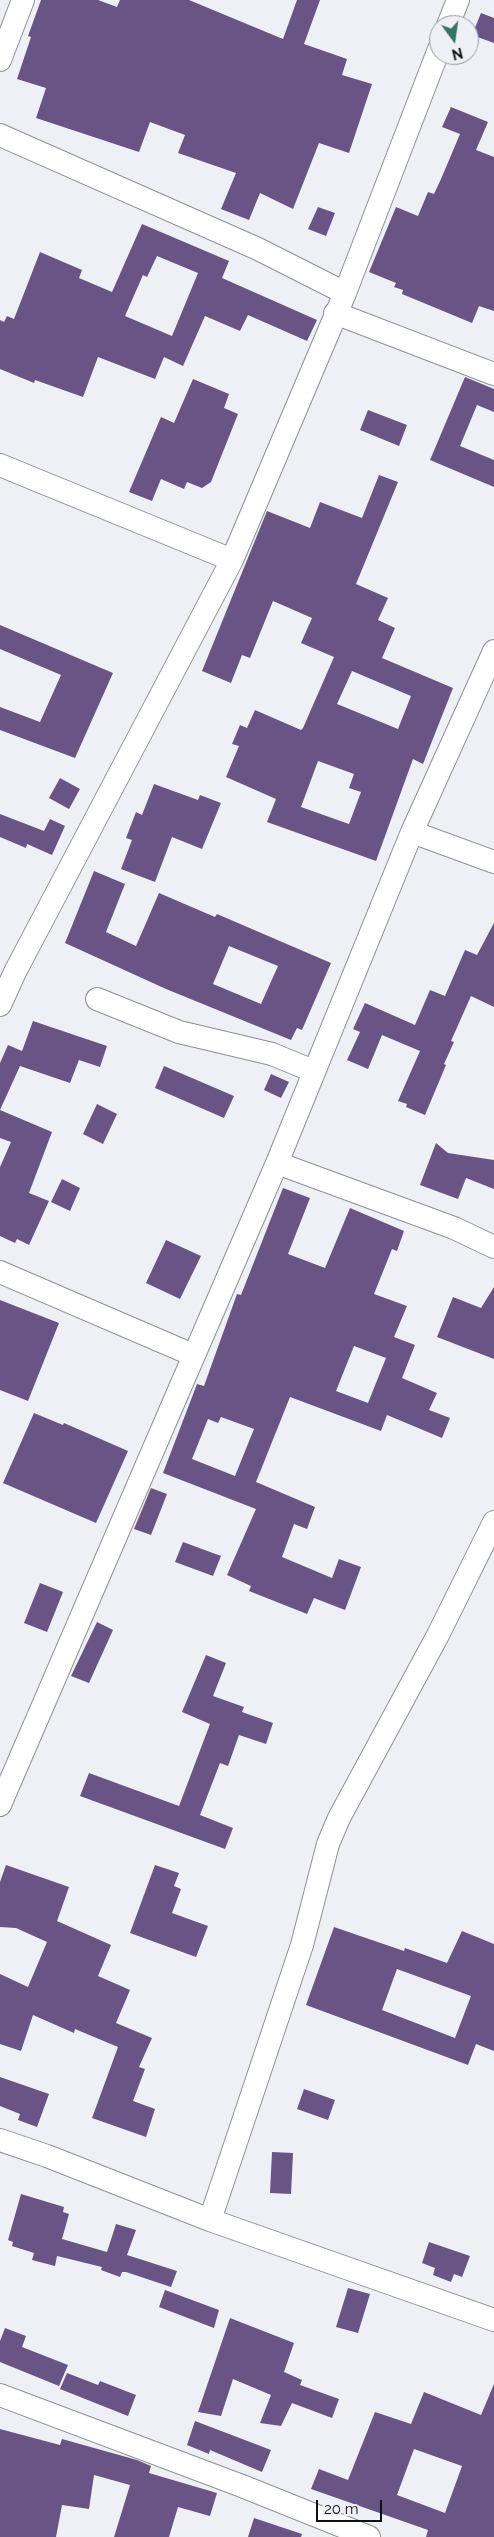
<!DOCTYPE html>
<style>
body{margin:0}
#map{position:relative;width:494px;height:2537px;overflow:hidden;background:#eff0f5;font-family:Raleway,sans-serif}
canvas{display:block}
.north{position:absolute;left:429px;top:15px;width:50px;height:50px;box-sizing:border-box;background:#eff0f5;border:1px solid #96979a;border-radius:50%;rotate:166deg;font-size:14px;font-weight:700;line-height:20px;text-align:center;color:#101112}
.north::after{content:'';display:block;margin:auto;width:18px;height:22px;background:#327669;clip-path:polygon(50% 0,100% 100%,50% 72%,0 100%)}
.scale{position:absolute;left:316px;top:2500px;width:66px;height:22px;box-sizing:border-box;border:2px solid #101112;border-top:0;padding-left:6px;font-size:15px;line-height:18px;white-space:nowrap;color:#101112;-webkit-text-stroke:4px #eff0f5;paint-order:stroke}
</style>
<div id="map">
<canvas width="494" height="2537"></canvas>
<div class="north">N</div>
<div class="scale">20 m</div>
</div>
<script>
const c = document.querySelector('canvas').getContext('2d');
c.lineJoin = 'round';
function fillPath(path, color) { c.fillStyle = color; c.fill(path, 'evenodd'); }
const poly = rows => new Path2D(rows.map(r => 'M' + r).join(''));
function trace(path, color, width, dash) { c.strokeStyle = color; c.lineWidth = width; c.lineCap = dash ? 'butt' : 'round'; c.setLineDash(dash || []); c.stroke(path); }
const building = poly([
 [41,0,98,0,117,7,120,0,189,0,283,39,297,0,320,0,304,44,347,59,342,75,372,84,349,153,319,143,293,209,260,193,249,220,221,209,236,173,178,153,185,135,150,122,139,152,36,118,46,88,17,79,31,37,28,36],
 [481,13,494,18,494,43,472,35],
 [451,107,488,122,476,150,494,157,494,311,479,306,472,323,402,294,403,290,394,287,396,283,369,272,396,207,418,216,428,192,434,194,441,179,460,134,442,127],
 [318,207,335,213,326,236,308,229],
 [142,224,229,261,222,278,317,320,307,341,248,315,240,331,205,316,183,366,164,357,155,379,98,357,83,397,35,380,34,383,0,369,0,320,4,322,7,316,14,319,40,252,82,270,79,278,112,292],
 [157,256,198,273,172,336,125,316,143,275,147,277],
 [465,377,494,389,494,412,477,405,460,446,494,460,494,487,430,460],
 [193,379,229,394,224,408,238,414,211,482,202,488,187,482,184,489,161,479,152,501,129,492,161,417,174,423],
 [368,410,407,425,399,446,360,430],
 [379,475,398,482,356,584,388,598,378,620,395,628,382,658,453,688,423,764,413,759,376,861,267,822,276,799,226,777,239,746,232,744,240,725,247,728,255,710,301,730,303,728,334,657,301,643,312,618,273,601,250,658,242,655,231,683,202,671,267,511,310,528,320,502,362,518],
 [352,671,411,696,398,729,337,704],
 [318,761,354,774,349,788,361,792,349,824,301,807],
 [0,625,113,673,75,758,0,730,0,707,40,722,61,675,0,649],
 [60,778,80,789,69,809,49,798],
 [154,784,198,800,200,795,221,803,202,849,172,837,155,882,121,869,132,840,126,838,136,812,142,815],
 [0,814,44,831,50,819,65,826,52,855,27,844,26,848,0,837],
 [94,871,125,884,106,932,136,946,159,893,215,917,217,914,331,963,302,1030,297,1028,291,1040,166,989,65,943],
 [229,946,278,966,261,1004,213,984],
 [494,923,494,1007,471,996,451,1041,454,1042,444,1064,446,1065,425,1115,406,1107,407,1104,398,1101,420,1051,382,1035,368,1069,347,1060,360,1032,353,1029,365,1003,415,1025,430,990,445,996,465,950,477,955],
 [33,1021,107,1046,100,1067,79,1060,70,1083,20,1066,0,1110,52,1132,29,1193,49,1201,29,1245,17,1239,15,1243,0,1236,0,1167,11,1142,0,1138,0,1063,8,1045,22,1051],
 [164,1066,234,1096,224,1118,155,1088],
 [271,1074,289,1082,281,1098,264,1090],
 [97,1104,117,1114,103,1144,83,1134],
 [436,1143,448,1153,494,1160,494,1189,466,1178,458,1199,420,1185],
 [62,1179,80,1188,70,1211,51,1202],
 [283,1188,310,1198,288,1254,325,1268,350,1208,404,1231,397,1251,392,1249,374,1294,407,1306,394,1337,415,1345,402,1378,437,1393,429,1410,450,1418,442,1438,387,1415,381,1431,290,1397,256,1482,315,1507,307,1529,294,1524,282,1557,332,1578,339,1559,361,1567,345,1610,314,1598,307,1614,249,1591,251,1586,227,1575,256,1509,163,1473,197,1384,204,1386,237,1294,241,1295],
 [354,1346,386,1358,368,1403,336,1391],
 [221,1417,254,1429,235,1476,192,1459,208,1419,218,1423],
 [166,1240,201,1256,180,1299,146,1283],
 [494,1287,494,1359,437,1337,453,1297,481,1308],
 [0,1300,59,1323,28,1401,0,1390],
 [34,1413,63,1425,64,1423,128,1451,96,1523,3,1483],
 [151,1488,167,1494,151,1535,134,1529],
 [183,1542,221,1556,213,1576,175,1562],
 [40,1583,63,1592,47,1632,24,1623],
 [97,1622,113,1630,89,1683,71,1676],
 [206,1655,226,1663,213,1696,244,1707,242,1712,273,1723,266,1744,239,1735,228,1766,220,1763,200,1815,233,1828,225,1849,80,1796,89,1773,179,1806,210,1724,182,1712],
 [6,1865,69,1887,57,1921,111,1945,98,1976,130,1990,116,2023,152,2038,139,2067,145,2069,133,2101,155,2109,146,2137,92,2118,118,2047,75,2029,74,2033,33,2015,21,2051,0,2044,0,1974,28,1987,47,1942,16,1928,0,1927,0,1882],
 [155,1865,179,1873,174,1886,181,1889,172,1913,208,1926,196,1957,130,1933],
 [334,1927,404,1951,405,1948,447,1963,462,1931,494,1944,494,2051,476,2044,468,2065,306,2005],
 [397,1969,471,1996,455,2038,382,2010],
 [0,2077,49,2094,37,2127,18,2120,20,2114,0,2106],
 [304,2089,335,2100,328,2120,297,2109],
 [272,2152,293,2153,291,2194,270,2193],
 [21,2194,64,2207,63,2212,69,2214,62,2239,107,2252,116,2224,136,2230,127,2255,177,2271,171,2287,126,2272,122,2272,120,2277,101,2270,102,2267,57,2256,55,2266,32,2260,34,2253,12,2246,13,2242,8,2240],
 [429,2242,470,2256,462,2277,454,2274,451,2282,433,2275,435,2268,422,2263],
 [348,2288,370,2294,358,2333,336,2327],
 [165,2290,219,2310,214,2328,159,2307],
 [230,2318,294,2343,284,2372,302,2380,300,2385,339,2399,332,2418,292,2403,281,2426,260,2423,271,2395,233,2379,221,2416,198,2412],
 [5,2328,26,2336,22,2347,68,2365,59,2386,0,2362,0,2341],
 [67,2373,98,2385,100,2381,136,2395,128,2416,60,2389],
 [494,2384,494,2537,426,2537,428,2530,311,2489,319,2469,348,2480,375,2412,411,2424,424,2392,481,2415],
 [414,2449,462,2466,445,2513,397,2495],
 [195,2421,271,2450,262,2472,210,2450,209,2454,187,2445],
 [0,2429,60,2445,62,2439,137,2460,151,2466,149,2473,217,2493,210,2516,178,2507,169,2537,114,2537,130,2485,94,2475,89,2509,62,2505,56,2537,0,2537],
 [254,2518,302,2534,301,2537,248,2537]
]);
const minor = poly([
 [448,25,458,0],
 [0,60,23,0],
 [0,135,258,249,345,293],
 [335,313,494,374],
 [0,465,232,560],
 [412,832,494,862],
 [97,999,179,1032,272,1054,313,1071],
 [0,1005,15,972,232,560,345,293,439,49],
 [277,1163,454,1228,494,1247],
 [0,1272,193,1355],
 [0,1805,277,1163,412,832,494,651],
 [0,2140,47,2156,210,2220,494,2320],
 [210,2220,302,1945,328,1844,339,1818,438,1635,494,1522],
 [0,2395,242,2486,369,2537]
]);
fillPath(building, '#685585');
trace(minor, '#8f9094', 24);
trace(minor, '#fff', 22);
</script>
